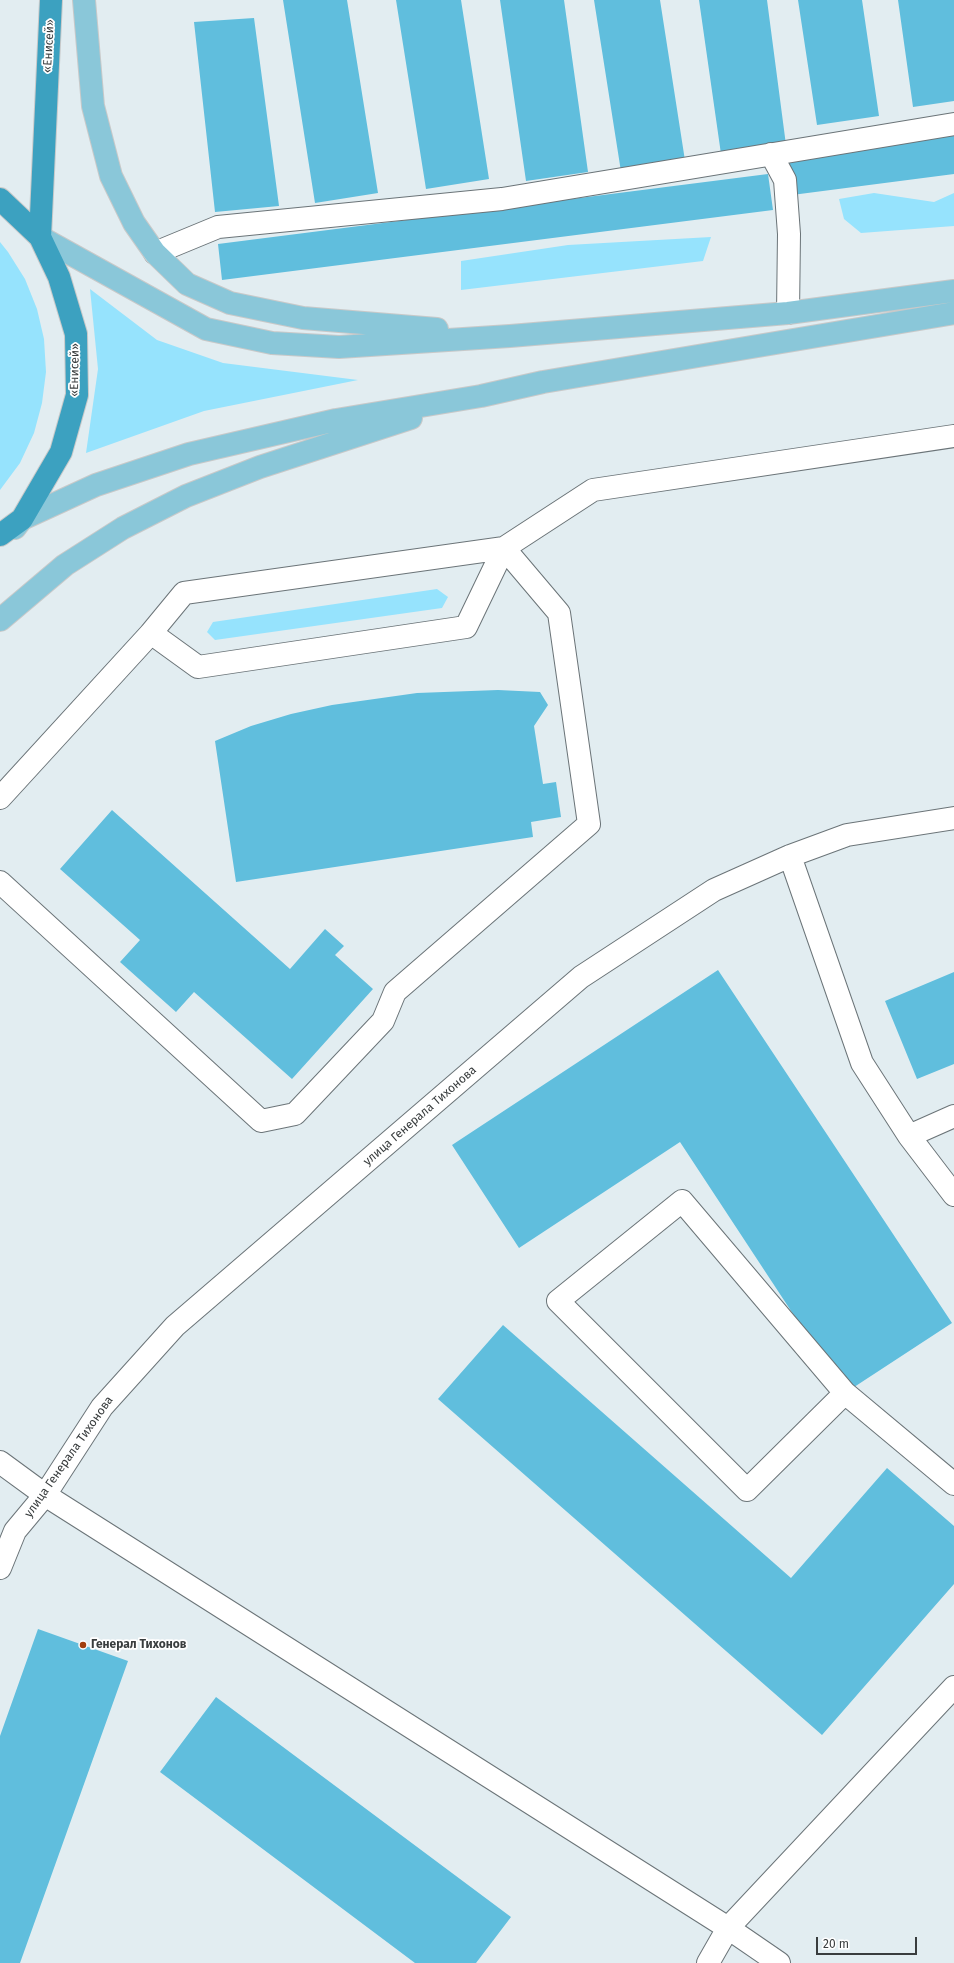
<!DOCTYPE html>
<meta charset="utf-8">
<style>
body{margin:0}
#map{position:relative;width:954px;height:1963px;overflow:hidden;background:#e2edf1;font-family:"Fira Sans",sans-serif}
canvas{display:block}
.scale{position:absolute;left:816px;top:1937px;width:101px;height:18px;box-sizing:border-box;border:2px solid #393d3e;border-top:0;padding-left:5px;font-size:12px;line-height:14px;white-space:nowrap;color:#393d3e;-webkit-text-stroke:3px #fff;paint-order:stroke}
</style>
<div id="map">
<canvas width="954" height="1963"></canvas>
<div class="scale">20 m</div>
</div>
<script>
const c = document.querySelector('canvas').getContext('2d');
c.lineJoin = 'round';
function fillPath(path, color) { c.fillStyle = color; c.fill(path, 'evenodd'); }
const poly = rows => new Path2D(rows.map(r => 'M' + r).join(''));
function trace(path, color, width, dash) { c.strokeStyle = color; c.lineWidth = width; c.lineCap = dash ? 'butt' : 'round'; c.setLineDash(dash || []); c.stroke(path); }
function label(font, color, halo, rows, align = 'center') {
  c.font = font + ' "Fira Sans",sans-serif'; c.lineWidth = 3.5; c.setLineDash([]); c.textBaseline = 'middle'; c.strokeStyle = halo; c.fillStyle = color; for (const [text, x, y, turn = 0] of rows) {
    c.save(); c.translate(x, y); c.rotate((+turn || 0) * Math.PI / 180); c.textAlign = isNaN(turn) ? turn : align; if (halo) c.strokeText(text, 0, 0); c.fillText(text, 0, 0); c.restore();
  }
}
const green = poly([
 [874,193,934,202,954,193,954,226,861,233,844,219,839,199],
 [711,237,703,261,461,290,461,261,568,245],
 [0,242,8,252,25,279,37,309,44,339,46,372,42,403,34,433,20,463,0,490],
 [90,289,157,340,223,363,358,380,204,411,86,453,98,369],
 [437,589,448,597,442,608,215,640,207,632,213,622]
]);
const building = poly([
 [283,0,347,0,378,193,315,203],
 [396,0,461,0,489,179,426,189],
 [500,0,564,0,588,172,526,181],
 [594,0,660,0,686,167,622,178],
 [699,0,767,0,786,145,721,154],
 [798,0,862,0,879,116,817,125],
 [898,0,954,0,954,101,913,107],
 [254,18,279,206,215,212,194,22],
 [954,135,954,174,792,195,787,157],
 [768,174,773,210,222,280,218,244],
 [498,690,540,692,548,705,534,726,543,784,556,782,561,817,531,822,533,837,236,882,215,741,251,726,291,714,332,705,417,693],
 [112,810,290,969,325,929,344,946,335,955,373,989,292,1079,194,992,176,1012,120,962,140,940,60,869],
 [718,970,952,1323,845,1393,680,1142,519,1248,452,1145],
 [954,972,954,1064,917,1079,885,1001],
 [503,1325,791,1578,887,1468,954,1526,954,1584,822,1735,438,1399],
 [38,1629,128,1661,20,1963,0,1963,0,1736],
 [216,1697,511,1917,476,1963,415,1963,160,1772]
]);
const minor = poly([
 [771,154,785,180,789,234,788,313],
 [155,253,218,227,502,199,954,124],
 [504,548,466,627,198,667,151,633,184,593,504,548,593,490,954,436],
 [0,798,151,633],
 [790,856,862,1063,909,1136],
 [0,882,261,1121,295,1114,383,1021,395,992,589,824,559,613,504,548],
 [954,1116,909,1136,954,1195],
 [845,1393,747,1490,558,1301,682,1201,845,1393,954,1484],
 [0,1462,45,1495,728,1928,779,1963],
 [0,1568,15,1531,45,1495,102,1407,175,1326,581,977,714,890,790,856,847,835,954,818],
 [708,1963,728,1928,954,1687]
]);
const major = poly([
 [84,0,93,106,111,176,134,223,155,253,187,284,230,303,303,318,437,329],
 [40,237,206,329,272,343,339,347,510,336,788,313,954,291],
 [15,528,22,519,96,485,189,454,336,420,481,396,543,382,954,313],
 [0,620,65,565,123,528,186,496,260,467,411,418]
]);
const highway = poly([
 [0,199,40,237,59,277,76,334,77,395,61,452,22,519,0,535],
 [40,237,51,0]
]);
const markers = [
 [83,1645,4,"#a23e0d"]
];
const streetNames = [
 ["«Енисей»",49,46,-87],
 ["«Енисей»",75,370,-89],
 ["улица Генерала Тихонова",420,1116,-41],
 ["улица Генерала Тихонова",69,1457,-55]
];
const poiNames = [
 ["Генерал Тихонов",91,1645]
];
fillPath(green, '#96e3fd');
fillPath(building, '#60bedd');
trace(minor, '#6b7478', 24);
trace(major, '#c8c9c9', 24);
trace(highway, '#c8c9c9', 24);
trace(minor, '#fff', 22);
trace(major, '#8ac7d9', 22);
trace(highway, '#3ca1c0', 22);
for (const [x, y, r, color] of markers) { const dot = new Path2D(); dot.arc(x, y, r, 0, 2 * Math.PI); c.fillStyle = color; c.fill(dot); trace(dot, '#fff', 1.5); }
label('12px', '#393d3e', '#fff', streetNames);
label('bold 12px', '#393d3e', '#fff', poiNames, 'left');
</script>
